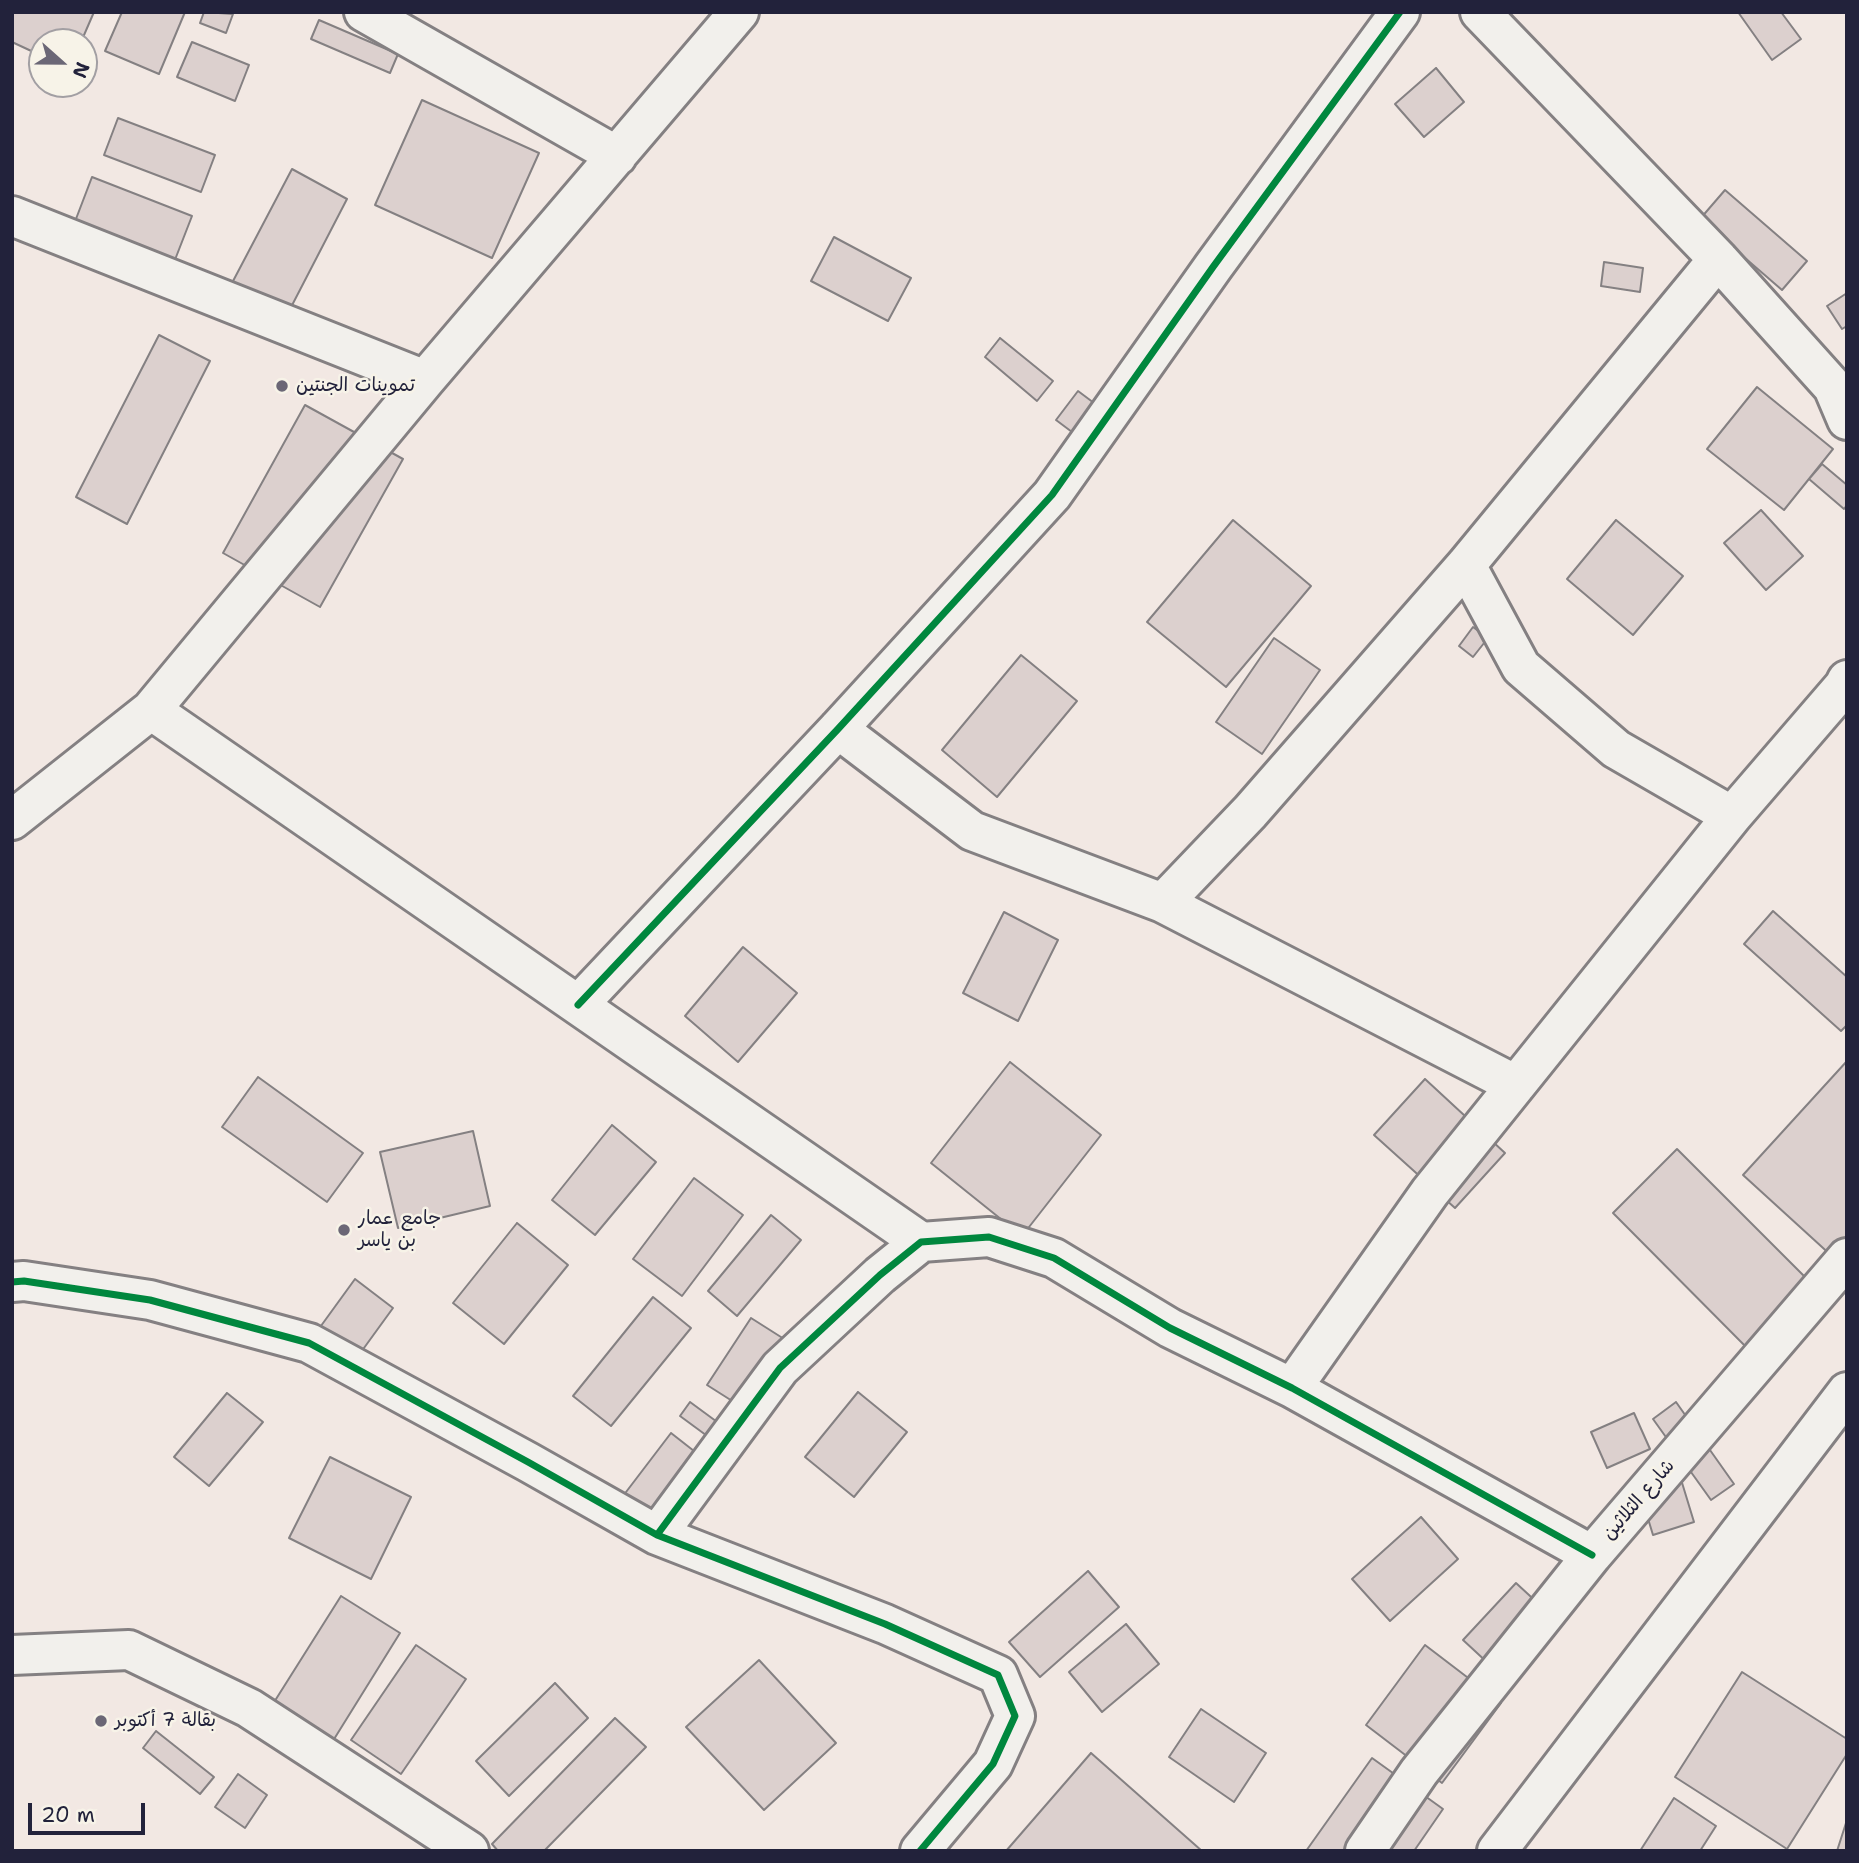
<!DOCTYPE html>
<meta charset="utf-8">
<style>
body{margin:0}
#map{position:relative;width:1859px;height:1863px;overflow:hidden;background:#f2e8e3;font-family:"Shantell Sans",sans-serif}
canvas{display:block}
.frame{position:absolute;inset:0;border:14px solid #22223b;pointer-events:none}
.north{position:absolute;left:28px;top:28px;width:70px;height:70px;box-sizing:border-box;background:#f7f3e8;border:2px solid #a29fa3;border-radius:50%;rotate:111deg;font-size:19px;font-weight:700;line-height:28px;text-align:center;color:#22223b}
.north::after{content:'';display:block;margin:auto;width:24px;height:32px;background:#6b6776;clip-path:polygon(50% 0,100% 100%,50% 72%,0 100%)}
.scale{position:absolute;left:28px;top:1803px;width:117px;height:32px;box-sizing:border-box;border:4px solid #22223b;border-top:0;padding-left:9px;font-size:21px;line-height:24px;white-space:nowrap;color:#22223b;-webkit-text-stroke:5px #f7f3e8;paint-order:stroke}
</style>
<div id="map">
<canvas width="1859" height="1863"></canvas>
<div class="frame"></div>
<div class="north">N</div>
<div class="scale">20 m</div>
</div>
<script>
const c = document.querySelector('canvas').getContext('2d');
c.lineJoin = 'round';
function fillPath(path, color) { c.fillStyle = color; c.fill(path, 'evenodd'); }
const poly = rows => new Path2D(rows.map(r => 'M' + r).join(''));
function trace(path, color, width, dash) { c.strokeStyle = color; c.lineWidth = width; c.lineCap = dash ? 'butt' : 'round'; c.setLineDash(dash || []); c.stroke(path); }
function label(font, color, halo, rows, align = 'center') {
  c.font = font + ' "Shantell Sans","Playpen Sans Arabic",sans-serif'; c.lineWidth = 5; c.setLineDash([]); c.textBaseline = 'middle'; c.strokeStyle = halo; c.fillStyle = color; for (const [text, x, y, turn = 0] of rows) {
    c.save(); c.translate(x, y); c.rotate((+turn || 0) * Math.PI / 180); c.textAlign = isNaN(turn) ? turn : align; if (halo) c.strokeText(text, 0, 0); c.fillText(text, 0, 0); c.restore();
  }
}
const building = poly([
 [12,12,94,12,81,42,42,42,42,56,12,42,12,12],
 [122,12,185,12,159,74,105,51,122,12],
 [204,12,233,14,226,33,200,23,204,12],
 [1738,12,1781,12,1801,39,1772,60,1738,12],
 [319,20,398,54,390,73,311,39,319,20],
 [192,42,249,65,235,101,177,77,192,42],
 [1436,68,1464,102,1424,137,1395,104,1436,68],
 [422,100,539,153,492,258,375,205,422,100],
 [118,118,215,155,201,192,104,155,118,118],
 [292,169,347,199,288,313,232,283,292,169],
 [92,177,192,216,171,270,71,232,92,177],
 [1725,190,1807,261,1782,290,1700,219,1725,190],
 [834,237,911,278,888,321,811,281,834,237],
 [1604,262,1643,268,1640,292,1601,286,1604,262],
 [1847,293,1847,326,1842,329,1827,306,1847,293],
 [159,335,210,361,127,524,76,497,159,335],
 [1000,338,1053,381,1037,401,985,357,1000,338],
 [1757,387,1833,449,1784,510,1707,449,1757,387],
 [1078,391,1110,415,1088,444,1056,420,1078,391],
 [305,405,403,459,320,607,223,553,305,405],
 [1822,464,1847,485,1847,505,1844,509,1809,479,1822,464],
 [1761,510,1803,556,1766,590,1724,543,1761,510],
 [1233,520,1311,586,1226,687,1147,622,1233,520],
 [1616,520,1683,576,1633,635,1567,579,1616,520],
 [1473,627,1488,638,1473,657,1459,646,1473,627],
 [1274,638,1320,670,1262,754,1216,722,1274,638],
 [1021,655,1077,701,997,797,942,750,1021,655],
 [1773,911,1847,977,1847,1025,1841,1031,1744,944,1773,911],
 [1004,912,1058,940,1018,1021,963,993,1004,912],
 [743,947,797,993,738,1062,685,1016,743,947],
 [1847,1061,1847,1266,1845,1268,1743,1175,1847,1061],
 [1010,1062,1101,1135,1022,1236,931,1163,1010,1062],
 [258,1077,363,1153,327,1202,222,1127,258,1077],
 [1425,1079,1505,1153,1455,1208,1374,1135,1425,1079],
 [612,1125,656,1162,595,1235,552,1200,612,1125],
 [473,1131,490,1206,398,1228,380,1152,473,1131],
 [1677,1149,1823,1295,1759,1360,1613,1213,1677,1149],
 [694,1178,743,1215,682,1296,633,1259,694,1178],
 [771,1215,801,1240,737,1316,708,1291,771,1215],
 [517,1223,568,1265,504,1344,453,1303,517,1223],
 [355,1279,393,1308,356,1359,318,1330,355,1279],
 [653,1297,691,1328,611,1426,573,1396,653,1297],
 [751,1318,803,1351,759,1418,707,1385,751,1318],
 [858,1392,907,1432,854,1497,805,1457,858,1392],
 [227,1393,263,1422,209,1486,174,1457,227,1393],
 [690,1402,743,1441,733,1455,680,1416,690,1402],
 [1676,1402,1734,1484,1711,1500,1653,1419,1676,1402],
 [1634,1413,1650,1449,1607,1468,1591,1432,1634,1413],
 [671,1433,708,1462,661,1524,623,1496,671,1433],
 [330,1457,411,1497,371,1579,289,1538,330,1457],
 [1676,1463,1694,1522,1653,1535,1635,1476,1676,1463],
 [1421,1517,1458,1559,1390,1621,1352,1579,1421,1517],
 [1088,1571,1119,1607,1040,1677,1009,1642,1088,1571],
 [1516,1583,1556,1620,1503,1677,1463,1640,1516,1583],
 [341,1596,400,1633,331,1744,271,1707,341,1596],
 [1126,1624,1159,1664,1102,1712,1069,1672,1126,1624],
 [416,1645,466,1679,401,1774,351,1740,416,1645],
 [1425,1645,1501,1703,1442,1783,1366,1725,1425,1645],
 [759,1660,836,1743,764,1810,686,1727,759,1660],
 [1742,1672,1847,1739,1847,1754,1787,1849,1675,1777,1742,1672],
 [555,1683,588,1718,509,1796,476,1761,555,1683],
 [1201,1709,1266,1753,1234,1802,1169,1757,1201,1709],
 [615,1718,646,1747,544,1851,498,1851,492,1844,615,1718],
 [156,1731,214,1777,200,1794,143,1748,156,1731],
 [1091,1753,1202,1851,1006,1851,1091,1753],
 [1372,1758,1443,1809,1414,1851,1306,1851,1372,1758],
 [238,1774,267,1795,245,1828,215,1807,238,1774],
 [1674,1798,1716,1826,1700,1851,1640,1851,1674,1798],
 [1846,1823,1847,1851,1837,1851,1846,1823]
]);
const minor = poly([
 [364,12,617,156],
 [1480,12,1718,259,1833,387,1847,420],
 [12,216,425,380],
 [1466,565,1521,667,1616,749,1732,816],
 [151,710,921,1242],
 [838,729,972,831,1163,903,1516,1085],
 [12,820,151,710,425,380,739,12],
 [1163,903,1250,812,1466,565,1718,259],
 [578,1005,838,729,1052,495,1213,267,1400,12],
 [12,1282,24,1281,150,1300,309,1343,528,1462,657,1535,885,1624,998,1675,1015,1716,993,1764,920,1851],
 [1292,1388,1430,1192,1732,816,1844,686,1847,680],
 [657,1535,780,1368,880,1275,921,1242,989,1237,1054,1258,1170,1328,1292,1388,1592,1555],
 [12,1655,129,1650,249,1708,469,1851],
 [1365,1851,1419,1772,1592,1555,1847,1258],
 [1497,1851,1847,1392]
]);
const cycleway = poly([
 [578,1005,838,729,1052,495,1213,267,1400,12],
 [12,1282,24,1281,150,1300,309,1343,528,1462,657,1535,885,1624,998,1675,1015,1716,993,1764,920,1851],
 [657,1535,780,1368,880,1275,921,1242,989,1237,1054,1258,1170,1328,1292,1388,1592,1555]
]);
const markers = [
 [282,386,7,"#6b6776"],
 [344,1230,7,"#6b6776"],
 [101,1721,7,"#6b6776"]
];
const poiNames = [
 ["تموينات الجنتين",296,386],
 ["جامع عمار",358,1219],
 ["بن ياسر",358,1241],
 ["بقالة 7 أكتوبر",115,1721]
];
const streetNames = [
 ["شارع الثلاثين",1639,1500,-49]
];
fillPath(building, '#dcd0ce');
trace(building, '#848082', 2);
trace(minor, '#848082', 44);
trace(minor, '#f2f0ec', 38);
trace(cycleway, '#00873e', 7);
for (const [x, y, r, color] of markers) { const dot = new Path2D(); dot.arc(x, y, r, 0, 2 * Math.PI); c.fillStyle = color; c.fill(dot); trace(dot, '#f7f3e8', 2.5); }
label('19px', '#22223b', '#f7f3e8', poiNames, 'left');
label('19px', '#22223b', '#f7f3e8', streetNames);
</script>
